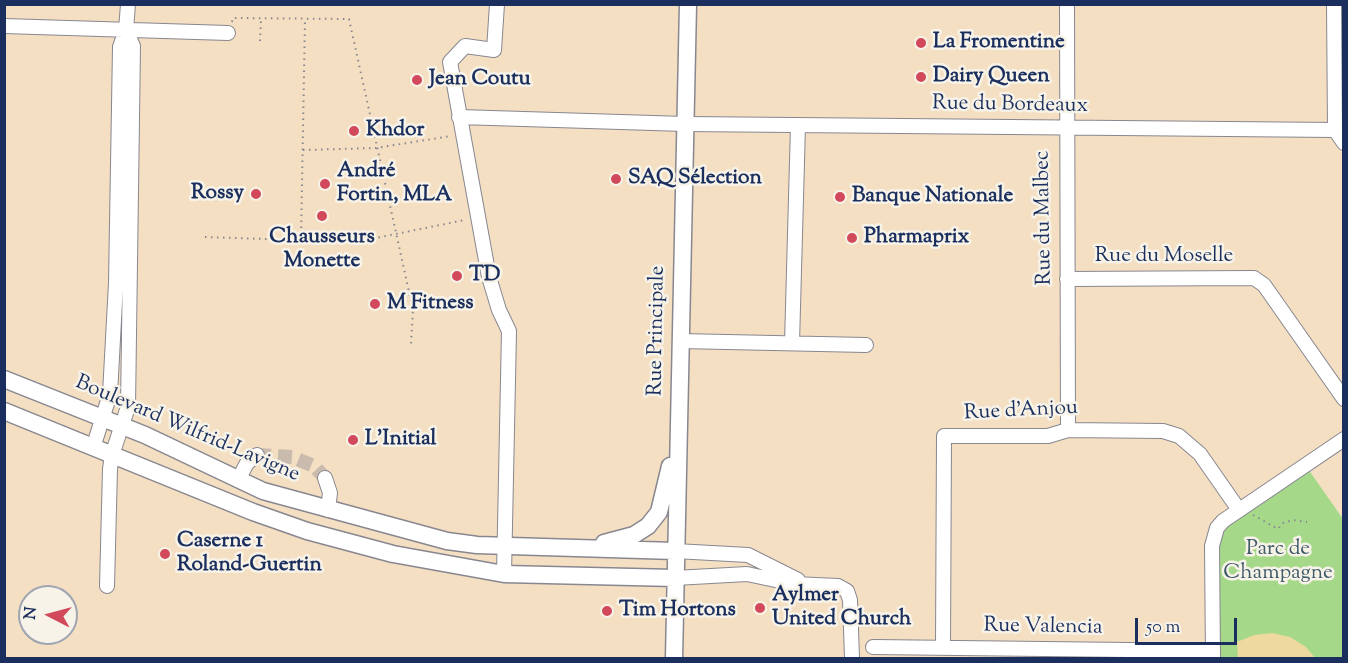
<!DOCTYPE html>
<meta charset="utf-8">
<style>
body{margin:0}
#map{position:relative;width:1348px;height:663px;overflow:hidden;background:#f4dfc3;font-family:"Sorts Mill Goudy",serif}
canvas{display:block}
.frame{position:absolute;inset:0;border:6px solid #1b2f5e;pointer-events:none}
.north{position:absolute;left:18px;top:585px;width:60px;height:60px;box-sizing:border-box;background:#f7f3e8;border:2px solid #9fa5b1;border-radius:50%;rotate:276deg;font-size:16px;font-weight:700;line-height:24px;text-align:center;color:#1b2f5e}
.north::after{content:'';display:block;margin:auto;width:21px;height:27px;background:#d1495b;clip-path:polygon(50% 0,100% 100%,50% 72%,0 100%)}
.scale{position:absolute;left:1135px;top:618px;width:102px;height:27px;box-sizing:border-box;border:3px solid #1b2f5e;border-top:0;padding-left:8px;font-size:18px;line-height:21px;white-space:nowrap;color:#1b2f5e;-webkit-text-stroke:4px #f7f3e8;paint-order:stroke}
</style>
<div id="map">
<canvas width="1348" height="663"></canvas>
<div class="frame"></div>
<div class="north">N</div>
<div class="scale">50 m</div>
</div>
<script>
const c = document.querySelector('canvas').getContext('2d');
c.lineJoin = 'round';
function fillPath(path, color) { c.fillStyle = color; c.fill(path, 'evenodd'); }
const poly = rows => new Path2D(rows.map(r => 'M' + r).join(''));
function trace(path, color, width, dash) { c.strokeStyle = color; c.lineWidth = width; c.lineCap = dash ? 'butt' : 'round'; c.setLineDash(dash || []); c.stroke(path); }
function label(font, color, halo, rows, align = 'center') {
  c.font = font + ' "Sorts Mill Goudy",serif'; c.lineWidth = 5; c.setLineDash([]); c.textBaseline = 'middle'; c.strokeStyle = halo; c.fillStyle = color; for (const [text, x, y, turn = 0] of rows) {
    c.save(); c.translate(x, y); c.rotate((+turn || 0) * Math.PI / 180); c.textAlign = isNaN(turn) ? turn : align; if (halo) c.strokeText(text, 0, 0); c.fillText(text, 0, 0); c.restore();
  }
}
const green = poly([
 [1306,466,1343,519,1343,658,1213,658,1217,528]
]);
const sand = poly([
 [1272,633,1290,637,1306,647,1315,658,1238,658,1237,642,1254,635]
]);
const minorTunnel = poly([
 [257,455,292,457,314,466,325,478]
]);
const path = poly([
 [232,22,233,18,349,19,413,310,411,344],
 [260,41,261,18],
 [303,150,376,148,451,136],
 [205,237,356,242,465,220],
 [301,240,305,19],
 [1253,515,1278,529,1283,523,1293,520,1307,522]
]);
const minor = poly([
 [497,4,494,50,465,46,450,62,489,277,499,310,509,331,504,574],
 [1067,4,1068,430],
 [1334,4,1335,130,1344,143],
 [4,26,228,33],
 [459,117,685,124,1335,130],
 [1067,279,1254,278,1264,285,1344,399],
 [680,341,866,345],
 [792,343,798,125],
 [93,448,110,394,116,283,120,47,126,30,128,4],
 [325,478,330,493,328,510],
 [238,480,247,463,257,455],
 [675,551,748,555,798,580],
 [675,578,747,574,794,584,838,586,847,591,850,600,852,658],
 [107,586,110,469,112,455,128,407,133,46,126,30],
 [873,647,1213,651],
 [943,648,944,436,1048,436,1068,430,1163,431,1179,436,1200,454,1239,510],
 [1213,658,1212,546,1217,528,1223,521,1344,439]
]);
const major = poly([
 [4,379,145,435,263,491,447,541,477,545,675,551],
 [4,411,253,512,307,531,393,554,504,574,675,578],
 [604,543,634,535,648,526,659,512,670,466],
 [674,658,688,4]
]);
const markers = [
 [921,43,6,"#d1495b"],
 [921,77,6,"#d1495b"],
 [417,80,6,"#d1495b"],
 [354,131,6,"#d1495b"],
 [616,179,6,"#d1495b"],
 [325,184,6,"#d1495b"],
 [256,194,6,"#d1495b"],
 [840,197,6,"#d1495b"],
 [322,216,6,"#d1495b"],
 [852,238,6,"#d1495b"],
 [457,276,6,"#d1495b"],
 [375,304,6,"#d1495b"],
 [353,440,6,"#d1495b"],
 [165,554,6,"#d1495b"],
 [760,608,6,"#d1495b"],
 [607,611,6,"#d1495b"]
];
const poiNames = [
 ["La Fromentine",933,43],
 ["Dairy Queen",933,77],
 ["Jean Coutu",429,80],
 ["Khdor",366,131],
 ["André",337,172],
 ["Fortin, MLA",337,196],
 ["SAQ Sélection",628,179],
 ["Rossy",244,194,"right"],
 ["Banque Nationale",852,197],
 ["Chausseurs",322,238,"center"],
 ["Monette",322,262,"center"],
 ["Pharmaprix",864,238],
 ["TD",469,276],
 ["M Fitness",387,304],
 ["L'Initial",365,440],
 ["Caserne 1",177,542],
 ["Roland-Guertin",177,566],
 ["Aylmer",772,596],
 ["United Church",772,620],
 ["Tim Hortons",619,611]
];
const streetNames = [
 ["Rue du Bordeaux",1010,106,1],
 ["Rue du Malbec",1045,218,-91],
 ["Rue du Moselle",1164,257],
 ["Rue Principale",658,331,-89],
 ["Rue d'Anjou",1021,412,-3],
 ["Boulevard Wilfrid-Lavigne",187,430,23],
 ["Rue Valencia",1043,628,1]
];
const parkNames = [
 ["Parc de",1278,550],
 ["Champagne",1278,574]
];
fillPath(green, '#a5d989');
fillPath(sand, '#eeda9e');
trace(minorTunnel, '#c9bcaf', 14, [14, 7]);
trace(minor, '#888790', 16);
trace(major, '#888790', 19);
trace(path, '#888790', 2, [1.5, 4.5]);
trace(minor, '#fff', 14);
trace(major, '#fff', 16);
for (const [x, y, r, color] of markers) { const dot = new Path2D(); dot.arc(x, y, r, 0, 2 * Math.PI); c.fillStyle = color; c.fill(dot); trace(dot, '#f7f3e8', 2); }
label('bold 21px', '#1b2f5e', '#f7f3e8', poiNames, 'left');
label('21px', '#1b2f5e', '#f7f3e8', streetNames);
label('21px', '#3e5a69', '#f7f3e8', parkNames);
</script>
